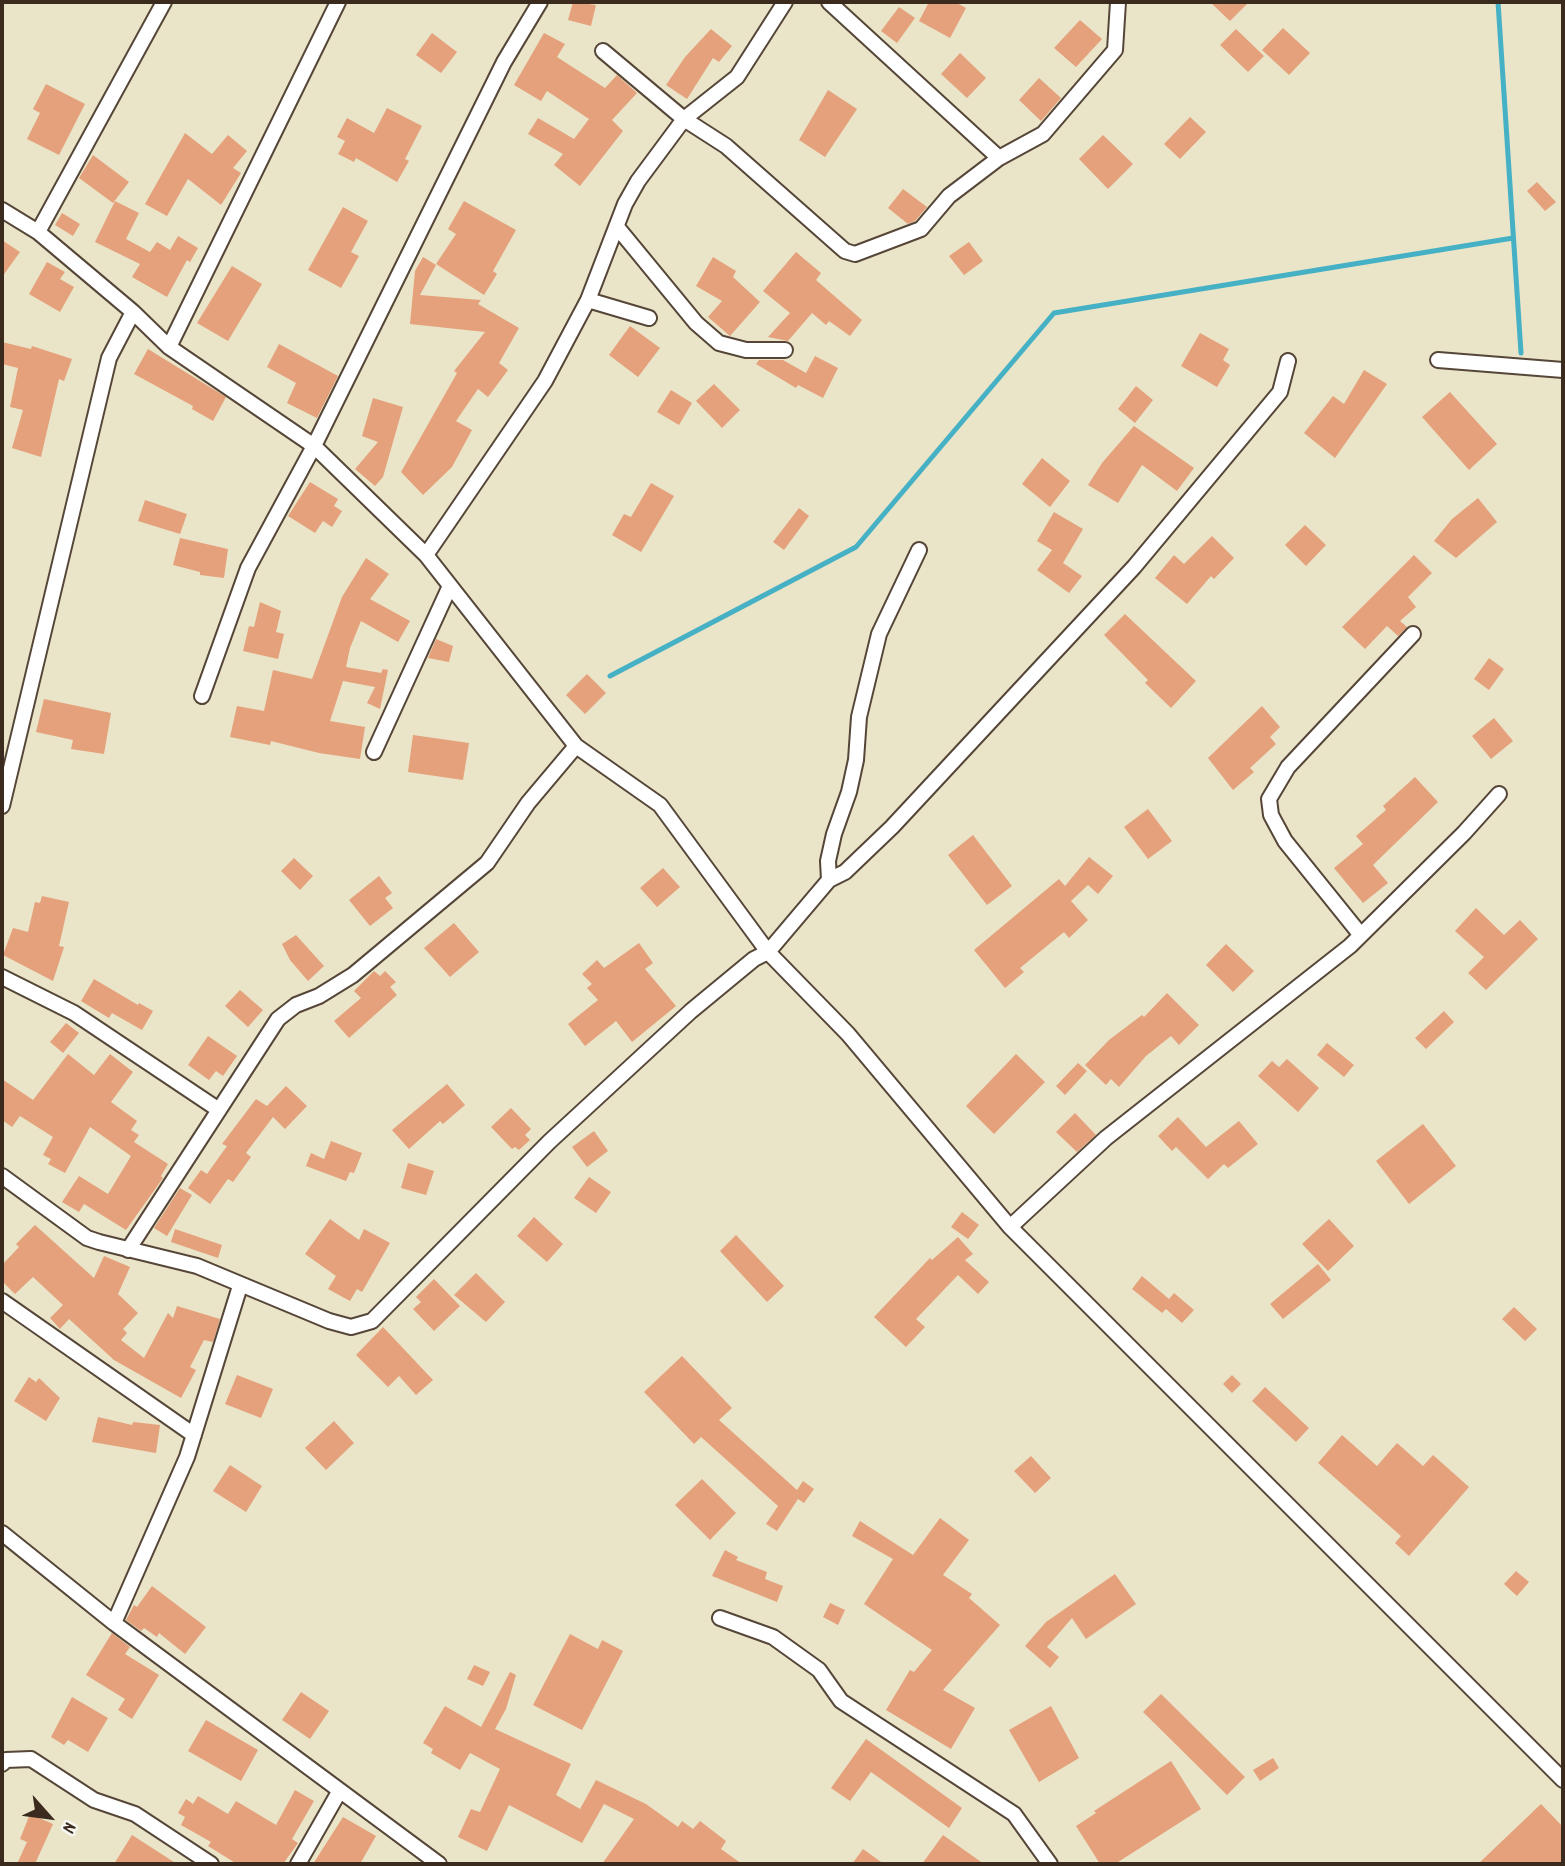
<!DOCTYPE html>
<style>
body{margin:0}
#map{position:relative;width:1565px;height:1866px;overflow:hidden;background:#eae5c9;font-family:Dekko,sans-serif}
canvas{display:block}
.frame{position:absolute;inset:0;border:4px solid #3b2a1e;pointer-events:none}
.north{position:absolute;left:14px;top:1782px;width:70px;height:70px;-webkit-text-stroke:5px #f6f6f2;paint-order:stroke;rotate:118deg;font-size:19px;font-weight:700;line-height:28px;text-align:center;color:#3b2a1e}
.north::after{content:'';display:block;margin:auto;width:24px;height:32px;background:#3b2a1e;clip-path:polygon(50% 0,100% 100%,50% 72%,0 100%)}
</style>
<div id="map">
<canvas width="1565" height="1866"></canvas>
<div class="frame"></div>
<div class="north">N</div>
</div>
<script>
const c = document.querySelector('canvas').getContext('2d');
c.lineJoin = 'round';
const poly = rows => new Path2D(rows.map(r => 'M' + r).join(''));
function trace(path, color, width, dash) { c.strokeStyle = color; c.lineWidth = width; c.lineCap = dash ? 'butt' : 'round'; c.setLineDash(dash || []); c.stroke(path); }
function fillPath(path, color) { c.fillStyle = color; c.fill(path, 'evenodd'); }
const stream = poly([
 [1498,2,1521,353],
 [610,676,856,547,1054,313,1513,238]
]);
const building = poly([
 [573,2,596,5,591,26,568,20],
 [929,2,955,2,966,8,950,38,919,21],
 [1210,2,1249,2,1230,21],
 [899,7,915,18,897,43,881,31],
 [1080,20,1102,39,1076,67,1054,48],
 [1283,28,1310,53,1289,75,1262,50],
 [711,29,732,46,719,62,713,58,687,99,666,85,685,57],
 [1236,29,1264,56,1248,72,1220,45],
 [432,33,457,52,441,73,416,55],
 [544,33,565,44,557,57,605,88,617,75,637,93,612,120,623,131,580,186,554,165,563,154,528,134,538,118,574,139,589,119,547,91,541,101,514,85],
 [960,53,986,78,967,98,941,74],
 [1039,78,1061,98,1041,121,1019,100],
 [46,84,85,104,59,155,27,139,40,113,33,109],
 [828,90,857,109,825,157,799,140],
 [387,108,422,126,405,159,409,161,397,182,356,158,354,162,338,154,345,141,337,137,347,118,374,133],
 [1190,117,1206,132,1180,159,1164,144],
 [185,133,212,154,228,135,247,151,233,168,241,173,221,205,188,179,167,216,145,204],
 [1103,135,1133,164,1108,189,1079,159],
 [93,155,129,182,113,203,79,178],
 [1537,182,1556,202,1545,211,1527,191],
 [903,189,927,207,915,221,908,224,888,208],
 [115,201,139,213,126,239,150,252,157,242,170,250,178,236,198,248,190,262,187,260,167,297,132,277,140,264,95,242],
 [464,201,516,230,493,271,497,274,484,295,436,264,456,234,448,229],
 [343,207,368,221,351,252,359,256,341,288,308,270],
 [62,213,80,224,73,236,55,225],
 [2,240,20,252,2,277],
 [969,242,983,261,964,275,949,256],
 [796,252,821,273,816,280,862,320,850,336,829,321,826,325,812,313,788,341,768,337,790,313,763,291],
 [423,257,436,265,420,295,481,300,478,304,519,328,499,363,508,370,488,397,478,389,456,421,472,430,452,467,423,495,401,472,457,373,454,371,485,332,410,324,415,271],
 [713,257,736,271,733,277,760,302,730,336,708,317,722,301,696,286],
 [47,262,65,272,60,279,74,287,60,312,29,294],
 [232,266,262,284,228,341,197,323],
 [630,326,660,348,638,377,609,355],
 [1200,333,1229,349,1223,360,1230,365,1217,387,1181,366],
 [2,342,31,349,32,346,72,359,64,381,59,379,41,457,12,448,23,410,10,407,18,368,2,364],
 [279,344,338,376,317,418,287,403,296,383,267,367],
 [148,349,226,397,213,421,192,409,193,406,134,374],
 [815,356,838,368,823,398,798,385,796,388,756,364,759,360,783,360,806,373],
 [1364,370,1387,384,1335,458,1304,433,1333,396,1344,404],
 [714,384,740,410,722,428,696,401],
 [1136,386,1153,400,1135,423,1118,409],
 [671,390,692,403,679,425,657,412],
 [1450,392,1497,444,1469,470,1422,417],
 [373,398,403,407,383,477,375,486,355,469,378,442,362,436],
 [1134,426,1194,468,1177,491,1142,465,1118,503,1088,485,1102,463],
 [1042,458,1070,481,1050,507,1022,484],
 [310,482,338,499,334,506,342,511,332,527,323,521,315,533,288,516],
 [651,483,674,496,641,552,612,535,624,514,631,517],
 [1478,498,1497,522,1456,558,1434,541,1452,519],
 [145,500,187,514,180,534,138,521],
 [799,508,809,516,784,550,773,542],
 [1054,512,1083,529,1063,563,1082,576,1069,593,1037,570,1052,550,1037,541],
 [1305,525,1326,545,1306,566,1285,545],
 [1212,536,1234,558,1214,579,1211,576,1187,604,1155,578,1174,555,1184,564],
 [180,538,228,549,224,578,200,575,200,572,173,565],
 [1414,555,1432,573,1408,597,1416,607,1400,621,1407,627,1398,636,1387,626,1365,649,1342,627],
 [366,558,389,574,370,599,410,621,398,642,361,621,350,648,346,667,381,673,383,669,388,670,380,709,367,703,375,687,343,681,330,721,365,727,360,759,319,753,271,741,270,745,230,737,237,706,264,711,273,670,312,679,342,597],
 [260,602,281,611,276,632,284,634,278,659,243,651,249,626,254,627],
 [1125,614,1196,681,1171,708,1145,683,1148,680,1104,635],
 [436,639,453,646,449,662,428,658],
 [1489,658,1504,669,1489,690,1474,679],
 [587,674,606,693,585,714,566,695],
 [44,699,111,713,104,754,71,749,73,740,36,732],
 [1262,706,1280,727,1270,737,1276,744,1250,768,1254,772,1233,790,1208,758],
 [1494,718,1513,741,1491,759,1472,736],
 [413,735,469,743,463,780,408,772],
 [1415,777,1438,802,1373,865,1388,883,1363,903,1334,868,1363,844,1356,836,1386,810,1383,806],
 [1148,809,1172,841,1148,859,1124,827],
 [973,835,1012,886,987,905,948,855],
 [1089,857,1113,876,1098,894,1088,885,1071,901,1088,920,1069,938,1064,932,1020,968,1024,972,1005,988,974,950,1059,879,1065,886],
 [294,858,313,876,300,890,281,871],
 [663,868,680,887,657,907,640,888],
 [379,876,392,893,385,898,393,908,370,926,349,900],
 [42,896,69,902,59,946,64,947,53,981,3,955,13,928,28,932,35,902,40,903],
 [1476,908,1504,935,1520,920,1538,939,1486,990,1468,973,1484,957,1455,931],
 [454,923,479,952,450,977,424,948],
 [296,935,324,966,308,981,290,960,282,944],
 [639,943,653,963,645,969,676,1006,632,1042,616,1021,585,1046,568,1024,598,1000,587,988,592,984,582,974,597,960,604,968],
 [1226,944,1254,971,1233,992,1206,965],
 [374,971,380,976,385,971,396,982,390,987,397,995,349,1038,334,1021,361,998,354,991],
 [94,979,138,1005,139,1003,153,1011,142,1030,112,1013,109,1018,81,1001],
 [240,990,263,1010,248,1027,225,1006],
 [1167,993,1199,1025,1179,1045,1171,1036,1146,1056,1119,1087,1111,1079,1106,1085,1085,1065,1109,1040,1142,1015,1144,1017],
 [1444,1011,1454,1022,1426,1049,1415,1038],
 [66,1023,79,1033,63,1053,50,1042],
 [208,1036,237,1056,223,1076,216,1071,209,1080,188,1065],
 [1327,1043,1354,1065,1344,1077,1317,1055],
 [68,1054,94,1075,110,1054,133,1072,111,1102,137,1121,131,1130,139,1135,134,1142,168,1164,161,1176,163,1178,126,1230,84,1204,79,1212,62,1202,79,1176,108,1194,131,1156,90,1127,65,1173,48,1164,51,1159,43,1155,53,1137,20,1116,12,1127,2,1120,2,1079,33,1100],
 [1016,1054,1045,1082,994,1134,966,1106],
 [1287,1059,1319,1088,1298,1112,1258,1076,1272,1061,1279,1067],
 [1078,1063,1087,1071,1065,1095,1056,1086],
 [447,1084,465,1105,443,1124,440,1121,409,1149,392,1130],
 [286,1086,307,1106,285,1129,273,1117,246,1153,251,1157,233,1182,228,1179,210,1204,188,1188,201,1170,207,1174,227,1146,222,1144,256,1099,267,1106],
 [511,1108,531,1129,525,1135,530,1140,519,1150,515,1147,512,1149,491,1127],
 [1075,1113,1096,1135,1077,1152,1056,1132],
 [1178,1117,1206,1147,1239,1121,1258,1144,1228,1168,1224,1164,1208,1179,1176,1147,1172,1151,1158,1136],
 [1423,1124,1456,1166,1409,1204,1376,1161],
 [594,1131,608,1151,587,1167,572,1147],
 [331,1141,362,1153,354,1173,350,1172,346,1181,306,1166,311,1153,324,1159],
 [408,1163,434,1171,426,1195,401,1188],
 [589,1177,611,1192,596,1213,574,1198],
 [180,1188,192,1195,167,1236,154,1228],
 [962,1212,979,1225,968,1239,951,1227],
 [534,1217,563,1244,547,1262,517,1236],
 [330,1219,359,1240,364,1229,390,1243,362,1292,357,1289,350,1301,328,1289,336,1276,305,1254],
 [1329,1219,1354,1246,1328,1271,1302,1244],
 [35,1225,94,1278,104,1256,130,1267,118,1294,138,1313,123,1329,127,1333,121,1340,144,1358,168,1313,173,1318,177,1306,220,1319,213,1342,204,1340,190,1367,196,1370,181,1398,114,1360,69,1319,60,1329,50,1318,63,1305,33,1277,15,1294,2,1281,2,1265,19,1247,16,1244],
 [175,1229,222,1245,218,1258,171,1242],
 [736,1235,784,1286,767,1302,720,1251],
 [958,1237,973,1254,965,1260,989,1282,978,1294,958,1275,916,1319,925,1327,906,1347,874,1317,930,1258,932,1260],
 [1318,1264,1331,1280,1283,1319,1270,1304],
 [476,1273,505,1302,486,1322,454,1295],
 [1142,1276,1169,1299,1174,1293,1194,1310,1182,1323,1166,1309,1162,1313,1132,1289],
 [434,1279,460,1306,434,1331,413,1309,421,1302,416,1297],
 [1514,1307,1537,1329,1525,1341,1502,1319],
 [383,1327,433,1380,416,1395,399,1376,388,1387,356,1355],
 [682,1356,732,1408,719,1420,797,1490,803,1481,814,1489,804,1503,798,1499,777,1531,766,1524,778,1506,701,1437,694,1444,644,1392],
 [237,1375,273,1389,261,1418,225,1404],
 [1232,1375,1241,1384,1232,1393,1223,1384],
 [29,1377,36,1382,39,1378,60,1398,46,1421,14,1401],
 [1265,1387,1309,1428,1296,1442,1252,1401],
 [98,1417,132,1425,133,1422,160,1425,156,1453,92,1442],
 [334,1421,354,1443,326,1470,305,1448],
 [1342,1435,1377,1466,1397,1443,1423,1466,1433,1455,1469,1487,1409,1556,1395,1543,1401,1536,1318,1463],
 [1031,1456,1051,1478,1035,1493,1014,1471],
 [230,1465,262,1486,246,1512,213,1491],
 [702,1479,736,1513,710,1540,675,1505],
 [940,1518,969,1540,943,1575,972,1594,969,1598,1000,1625,943,1690,975,1708,951,1749,886,1710,910,1670,914,1672,932,1650,864,1604,893,1559,852,1536,860,1521,913,1555],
 [725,1550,738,1557,736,1560,767,1572,765,1579,783,1586,777,1602,712,1576],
 [1516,1571,1529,1582,1517,1596,1504,1584],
 [1115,1574,1136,1604,1086,1639,1072,1618,1047,1647,1059,1657,1050,1668,1025,1646,1046,1622],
 [152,1586,206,1627,185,1654,159,1633,157,1637,144,1628,141,1631,126,1620,134,1605,137,1607],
 [830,1603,845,1610,838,1625,823,1617],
 [112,1633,130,1647,125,1654,159,1675,132,1719,118,1710,125,1699,86,1675],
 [570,1634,598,1649,602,1640,623,1651,582,1730,533,1705],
 [474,1665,490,1672,483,1686,467,1679],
 [510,1672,516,1675,506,1709,495,1729,571,1764,556,1795,580,1809,596,1780,646,1804,678,1827,682,1821,693,1829,700,1821,726,1841,721,1849,742,1864,602,1864,634,1819,604,1804,582,1843,509,1805,487,1851,458,1837,471,1809,480,1812,500,1769,470,1753,460,1770,431,1753,433,1749,423,1743,445,1706,481,1727],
 [301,1692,329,1711,310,1739,282,1720],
 [1161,1694,1245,1777,1227,1795,1143,1712],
 [72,1697,108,1718,88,1752,68,1740,64,1745,51,1737],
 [1051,1706,1079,1758,1039,1782,1009,1730],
 [206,1720,258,1750,241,1781,188,1751],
 [866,1739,962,1808,949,1828,871,1772,850,1801,831,1788],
 [1273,1758,1279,1768,1260,1781,1253,1770],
 [1171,1761,1201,1809,1115,1864,1100,1864,1076,1826,1096,1813,1094,1811],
 [295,1790,314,1801,292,1839,298,1843,283,1864,237,1864,208,1846,211,1842,181,1825,185,1817,178,1813,186,1799,193,1804,198,1796,228,1814,236,1801,276,1825],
 [1541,1804,1563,1827,1563,1864,1478,1864],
 [30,1814,53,1824,35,1864,17,1864,27,1842,20,1839],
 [343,1817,376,1836,360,1864,313,1864],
 [132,1835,177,1864,114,1864],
 [943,1835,984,1864,922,1864],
 [863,1849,884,1864,852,1864]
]);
const minor = poly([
 [829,2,999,158],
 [603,51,684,119,726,146,845,251,855,254,921,229,949,196,999,158,1043,134,1115,50,1118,2],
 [2,210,38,232,133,312,169,347,314,446,426,555,576,746,660,805,768,952,848,1034,1010,1227,1563,1780],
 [617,227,696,323,719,343,746,350,785,350],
 [38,232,164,2],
 [588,300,649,318],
 [169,347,338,2],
 [1438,360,1563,370],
 [426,555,545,381,588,300,625,204,638,181,684,119,737,77,785,2],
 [202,696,248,568,314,446,504,62,540,2],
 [374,752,450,586],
 [2,806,109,358,133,312],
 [829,880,828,861,834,834,849,792,856,760,859,717,879,634,919,550],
 [1360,934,1285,841,1271,815,1269,799,1288,767,1413,634],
 [2,977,74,1013,219,1110],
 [2,1176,87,1238,99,1242,197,1266,329,1321,351,1327,372,1321,549,1142,691,1011,754,959,768,952,829,880,845,872,892,827,1134,567,1280,392,1288,361],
 [1010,1227,1106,1138,1350,946,1464,833,1499,794],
 [128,1250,278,1019,296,1005,319,996,353,975,487,863,528,803,576,746],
 [2,1301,194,1435],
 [2,1533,114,1623,439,1864],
 [720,1618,773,1637,819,1670,841,1701,1014,1814,1050,1864],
 [114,1623,187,1457,240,1286],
 [2,1764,6,1760,31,1759,94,1800,135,1814,211,1864],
 [298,1864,339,1792]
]);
trace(stream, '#46b1c4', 5);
fillPath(building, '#e4a17b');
trace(minor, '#554638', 18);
trace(minor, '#fff', 14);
</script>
